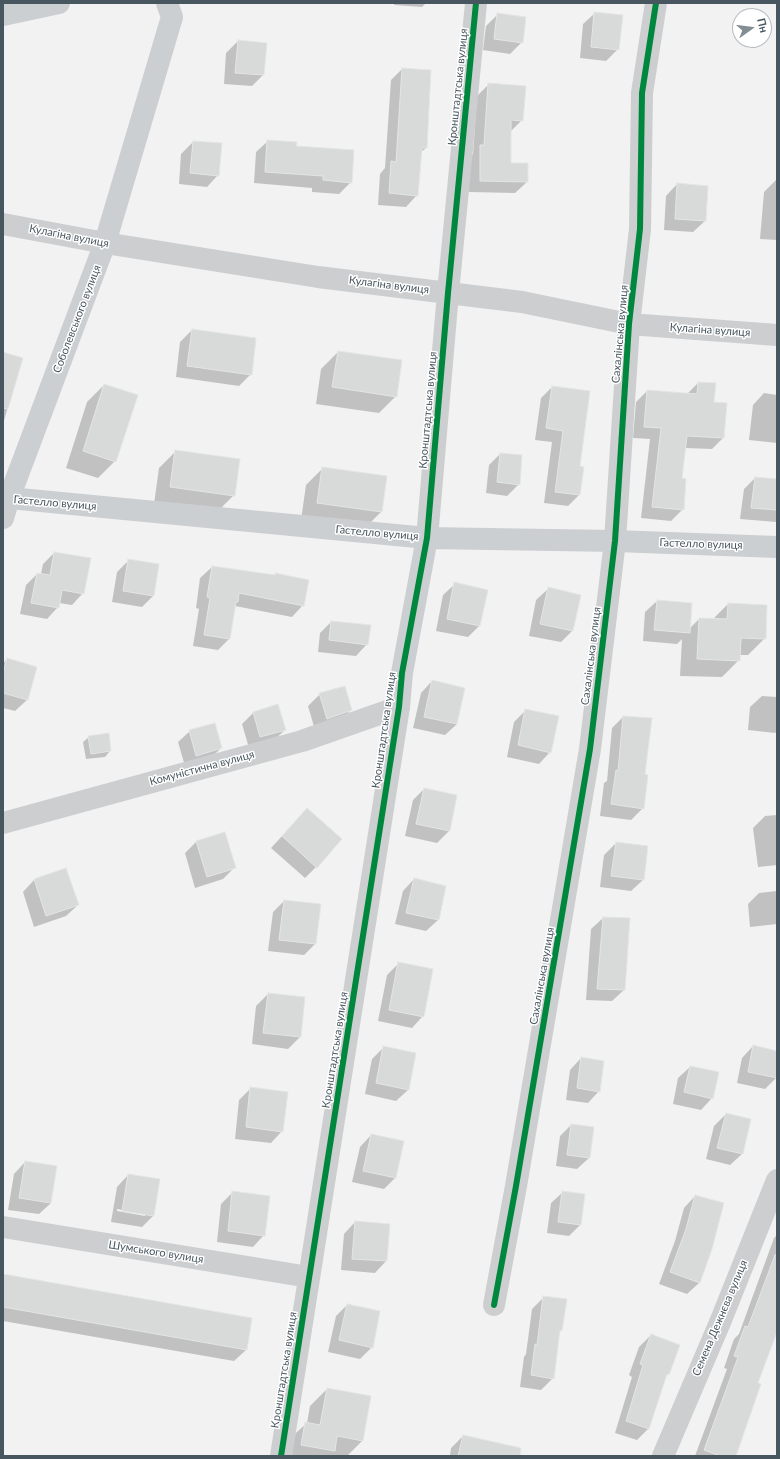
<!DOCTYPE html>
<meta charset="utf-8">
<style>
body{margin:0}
#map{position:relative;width:780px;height:1459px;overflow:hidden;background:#f2f2f2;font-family:Lato,sans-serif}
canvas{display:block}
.frame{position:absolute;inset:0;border:4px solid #48565f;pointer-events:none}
.north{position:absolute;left:732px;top:8px;width:40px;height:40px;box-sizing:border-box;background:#fff;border:1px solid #b6bbbf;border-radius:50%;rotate:76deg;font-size:11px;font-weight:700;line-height:16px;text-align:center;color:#48565f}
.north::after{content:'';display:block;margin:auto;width:14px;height:18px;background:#848d92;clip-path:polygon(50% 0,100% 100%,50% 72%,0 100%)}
</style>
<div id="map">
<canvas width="780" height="1459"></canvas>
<div class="frame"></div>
<div class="north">Пн</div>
</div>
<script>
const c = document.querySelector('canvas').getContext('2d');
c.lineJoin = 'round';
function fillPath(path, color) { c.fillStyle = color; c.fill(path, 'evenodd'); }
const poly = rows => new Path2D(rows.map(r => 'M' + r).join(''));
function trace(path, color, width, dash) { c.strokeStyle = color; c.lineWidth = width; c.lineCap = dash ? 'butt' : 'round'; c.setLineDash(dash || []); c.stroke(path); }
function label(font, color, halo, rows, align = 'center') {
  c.font = font + ' Lato,sans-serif'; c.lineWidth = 3; c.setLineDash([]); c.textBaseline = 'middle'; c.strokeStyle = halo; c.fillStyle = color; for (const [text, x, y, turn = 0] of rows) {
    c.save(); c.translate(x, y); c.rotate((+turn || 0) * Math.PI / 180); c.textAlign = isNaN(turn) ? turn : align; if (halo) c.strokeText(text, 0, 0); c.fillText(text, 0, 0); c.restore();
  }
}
const shadow = poly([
 [394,3,426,3,422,7,394,5],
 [595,13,618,49,606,61,580,58,583,24],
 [498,14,522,42,510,54,483,50,486,26],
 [238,41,264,74,252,86,224,84,226,53],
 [402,69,426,148,420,153,417,195,406,207,378,205,380,174,385,168,391,80],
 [489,84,522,120,510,132,510,164,527,182,515,193,469,192,469,158,473,154,477,96],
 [268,141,351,182,339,194,312,192,312,188,254,183,256,152],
 [193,142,218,175,207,187,179,184,181,154],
 [776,180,777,240,760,239,764,192],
 [677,184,705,221,693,232,664,230,666,196],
 [192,330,251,374,239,386,176,377,180,342],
 [338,352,396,396,379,413,316,404,321,369],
 [3,353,22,359,3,424],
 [698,383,713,403,723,438,712,449,685,448,681,479,683,509,671,521,641,518,650,439,633,438,636,402,647,391,687,394],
 [104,385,115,461,98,478,66,468,87,402],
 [552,387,579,467,579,495,568,506,544,503,552,442,535,440,541,398],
 [764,393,777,395,777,443,749,440,753,405],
 [176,451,234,495,217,512,154,504,159,468],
 [500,454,519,484,507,496,486,493,489,465],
 [323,468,386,476,381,512,364,529,301,520,306,485],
 [755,478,777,480,777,521,776,522,740,519,744,489],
 [54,553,83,593,72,605,59,603,58,607,47,619,20,614,26,585,37,574,41,574,43,564],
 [129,560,154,595,142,607,112,602,117,572],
 [212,567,303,605,292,617,235,606,229,639,218,650,193,646,199,609,196,608,200,578],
 [455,584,486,590,479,626,468,637,436,631,443,595],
 [548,589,572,631,561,642,529,636,536,600],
 [657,601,689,629,699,619,713,619,728,604,765,638,748,655,740,655,739,660,722,677,680,676,682,639,677,644,643,641,645,612],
 [331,622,367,644,356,656,318,652,320,633],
 [7,659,27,700,15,711,3,708,3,664],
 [432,681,457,724,445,735,413,728,421,693],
 [320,694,351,710,339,722,315,730,308,706],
 [762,696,777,697,777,731,775,733,748,730,750,707],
 [526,710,550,752,539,764,507,757,514,722],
 [254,712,285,730,273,741,249,748,242,724],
 [623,717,644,775,643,808,631,820,600,816,604,783,607,781,612,728],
 [190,731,221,748,209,760,185,766,178,742],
 [108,734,110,751,105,757,86,759,83,742,89,737],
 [424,789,456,796,449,831,437,843,405,836,413,800],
 [307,809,316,867,305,878,271,848],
 [777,815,777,865,758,867,753,828,765,816],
 [196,842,234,868,223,879,195,888,185,853],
 [616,843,647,847,643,880,631,891,600,887,604,855],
 [66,870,78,905,66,916,34,927,23,892,34,880],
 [414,879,445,886,438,920,426,931,395,924,403,891],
 [777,891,777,924,750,927,748,904,759,893],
 [284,901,315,944,304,955,268,951,273,912],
 [603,918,624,990,612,1001,586,1000,591,929],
 [398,964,423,1016,412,1028,378,1021,387,975],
 [268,994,304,998,300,1037,288,1049,252,1044,256,1006],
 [753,1046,777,1052,776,1078,765,1089,737,1083,742,1058],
 [384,1047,408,1090,396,1101,365,1094,372,1059],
 [581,1058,599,1091,588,1103,566,1100,570,1070],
 [690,1067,712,1098,701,1110,673,1104,678,1078],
 [251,1088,282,1131,271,1143,235,1139,239,1100],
 [726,1114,742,1154,730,1165,706,1159,714,1126],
 [571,1125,589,1158,577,1169,556,1166,560,1136],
 [371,1135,395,1178,384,1189,352,1182,360,1147],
 [25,1162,51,1203,39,1214,8,1210,14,1174],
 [128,1175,153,1216,142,1227,111,1222,117,1187],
 [117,1209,145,1214,145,1216,117,1211],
 [233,1192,264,1235,253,1247,217,1242,221,1204],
 [563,1192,580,1225,569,1236,547,1233,551,1203],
 [695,1196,711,1249,699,1283,687,1294,659,1284,675,1241,684,1208],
 [355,1222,389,1225,386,1261,375,1273,341,1270,344,1234],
 [777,1235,777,1329,757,1384,735,1456,695,1456,727,1369,724,1368,734,1339,739,1334,774,1238],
 [3,1275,246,1350,234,1361,3,1321],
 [544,1297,561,1330,559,1333,553,1378,541,1390,520,1387,524,1357,526,1354,532,1309],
 [347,1305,372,1347,360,1359,328,1352,336,1316],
 [651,1335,668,1374,665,1378,649,1428,637,1440,615,1433,632,1377,629,1375,639,1347],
 [327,1389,362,1441,347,1456,330,1455,328,1456,286,1456,288,1440,307,1423,310,1406],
 [463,1436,491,1456,450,1456,451,1448]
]);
const building = poly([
 [594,12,623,15,619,50,591,47,594,12],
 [497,13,526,17,523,43,494,39,497,13],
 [238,40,267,43,264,75,235,73,238,40],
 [402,68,431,70,427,148,422,148,418,196,389,193,391,161,396,162,402,68],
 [488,83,526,86,523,121,511,120,511,163,528,163,528,182,480,181,480,145,484,145,488,83],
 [267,140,297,142,296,146,354,150,352,183,323,180,323,176,265,172,267,140],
 [193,141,222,143,219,176,190,173,193,141],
 [677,183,708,186,706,221,675,219,677,183],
 [192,329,256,338,252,375,187,366,192,329],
 [338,351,402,360,397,397,332,387,338,351],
 [3,352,23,358,8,409,3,408,3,352],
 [698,382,716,383,714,402,727,403,724,438,687,436,682,478,686,479,684,510,652,507,661,428,644,427,647,390,697,394,698,382],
 [104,384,138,395,116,462,83,451,104,384],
 [552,386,590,391,580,466,584,467,580,495,555,492,563,431,546,428,552,386],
 [175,450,240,459,235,496,170,487,175,450],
 [500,453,522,455,520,485,497,482,500,453],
 [322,467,387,476,382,512,317,503,322,467],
 [755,477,777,479,777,510,751,508,755,477],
 [54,552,91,558,84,594,62,590,59,608,31,603,37,573,50,575,54,552],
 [128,559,159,564,154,596,123,591,128,559],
 [212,566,275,575,275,573,309,580,304,606,239,593,238,602,236,602,230,639,204,635,210,598,207,597,212,566],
 [454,582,488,590,480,626,447,619,454,582],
 [548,587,581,595,573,631,540,624,548,587],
 [657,600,692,603,690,633,654,630,657,600],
 [728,603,767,605,766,639,741,638,740,661,697,659,699,618,727,619,728,603],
 [331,621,371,625,368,645,329,640,331,621],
 [7,658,37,667,28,700,3,693,3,673,7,658],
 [432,680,465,688,457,724,424,717,432,680],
 [345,686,352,710,327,719,319,693,345,686],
 [278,704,286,730,260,737,253,712,278,704],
 [525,709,559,716,551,753,518,745,525,709],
 [623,716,652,718,645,774,648,775,644,809,611,804,616,770,618,771,623,716],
 [215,723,222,748,196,756,189,730,215,723],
 [109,733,111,751,91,754,88,736,109,733],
 [424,788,457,795,450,831,416,824,424,788],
 [307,808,342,839,317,868,282,836,307,808],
 [225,832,236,868,207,877,196,841,225,832],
 [616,842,648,846,644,880,611,876,616,842],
 [66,868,79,905,46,916,34,879,66,868],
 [414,878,446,886,439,920,406,913,414,878],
 [284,900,321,904,316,944,279,940,284,900],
 [603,917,630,918,625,990,597,989,603,917],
 [398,962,433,969,424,1017,389,1010,398,962],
 [268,993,305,997,301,1037,263,1033,268,993],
 [753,1045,777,1051,777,1078,748,1072,753,1045],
 [383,1046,416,1053,409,1090,376,1083,383,1046],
 [581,1057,604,1061,600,1092,577,1088,581,1057],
 [690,1066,719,1072,713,1099,684,1092,690,1066],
 [250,1087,288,1092,283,1132,246,1127,250,1087],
 [726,1113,751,1119,743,1154,717,1148,726,1113],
 [571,1124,594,1127,590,1158,567,1155,571,1124],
 [371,1134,404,1141,396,1178,363,1171,371,1134],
 [25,1161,57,1166,51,1203,19,1198,25,1161],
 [128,1174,160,1179,154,1216,122,1211,128,1174],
 [232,1191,270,1196,265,1236,228,1231,232,1191],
 [562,1191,585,1194,581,1225,558,1222,562,1191],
 [695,1195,724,1203,712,1249,700,1283,670,1272,686,1229,695,1195],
 [355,1221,390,1224,387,1261,352,1259,355,1221],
 [775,1255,777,1255,777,1332,758,1383,761,1384,736,1456,720,1456,704,1450,738,1357,734,1356,745,1326,748,1327,775,1255],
 [3,1274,252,1318,247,1350,3,1307,3,1274],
 [543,1296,567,1299,562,1331,560,1330,554,1379,531,1375,535,1344,537,1345,543,1296],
 [347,1304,380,1311,373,1348,339,1340,347,1304],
 [651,1334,680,1345,669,1375,667,1374,649,1429,626,1421,643,1365,640,1364,651,1334],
 [327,1388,371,1396,363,1441,337,1436,335,1451,301,1445,305,1422,320,1425,327,1388],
 [463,1435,521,1448,520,1456,458,1456,463,1435]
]);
const street = poly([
 [3,224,105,243,318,277,522,302,629,324,777,335],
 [3,498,9,498,3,518],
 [427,538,448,293,476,3],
 [3,823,302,741,399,707,281,1456],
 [3,1227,309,1277],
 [494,1305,516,1186,590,749,615,541,629,324,640,229,642,93,656,3],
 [663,1456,721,1320,777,1180]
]);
const secondary = poly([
 [167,3,172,17,105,243,9,498,427,538,615,541,777,547],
 [3,15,59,3],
 [399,707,402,673,427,538]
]);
const cycleway = poly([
 [494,1305,516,1186,590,749,615,541,629,324,640,229,642,93,656,3],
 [281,1456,399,707,402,673,427,538,448,293,476,3]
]);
const streetNames = [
 ["Кронштадтська вулиця",458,87,-84],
 ["Кулагіна вулиця",69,236,11],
 ["Кулагіна вулиця",389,285,7],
 ["Соболевського вулиця",77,319,-69],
 ["Кулагіна вулиця",710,330,4],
 ["Сахалінська вулиця",620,334,-85],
 ["Кронштадтська вулиця",428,410,-85],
 ["Гастелло вулиця",55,503,5],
 ["Гастелло вулиця",377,533,5],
 ["Гастелло вулиця",701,544,2],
 ["Сахалінська вулиця",591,656,-83],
 ["Кронштадтська вулиця",384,730,-82],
 ["Комуністична вулиця",202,768,-15],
 ["Сахалінська вулиця",542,976,-80],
 ["Кронштадтська вулиця",335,1050,-81],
 ["Шумського вулиця",156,1252,9],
 ["Семена Дежнєва вулиця",720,1318,-67],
 ["Кронштадтська вулиця",284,1370,-81]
];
fillPath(shadow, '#0003');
fillPath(building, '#d8dada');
trace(building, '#e3e4e5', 1);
trace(street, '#ccced0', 22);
trace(secondary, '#cccfd2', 22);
trace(cycleway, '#00873e', 6);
label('11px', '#48565f', '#fff', streetNames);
</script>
